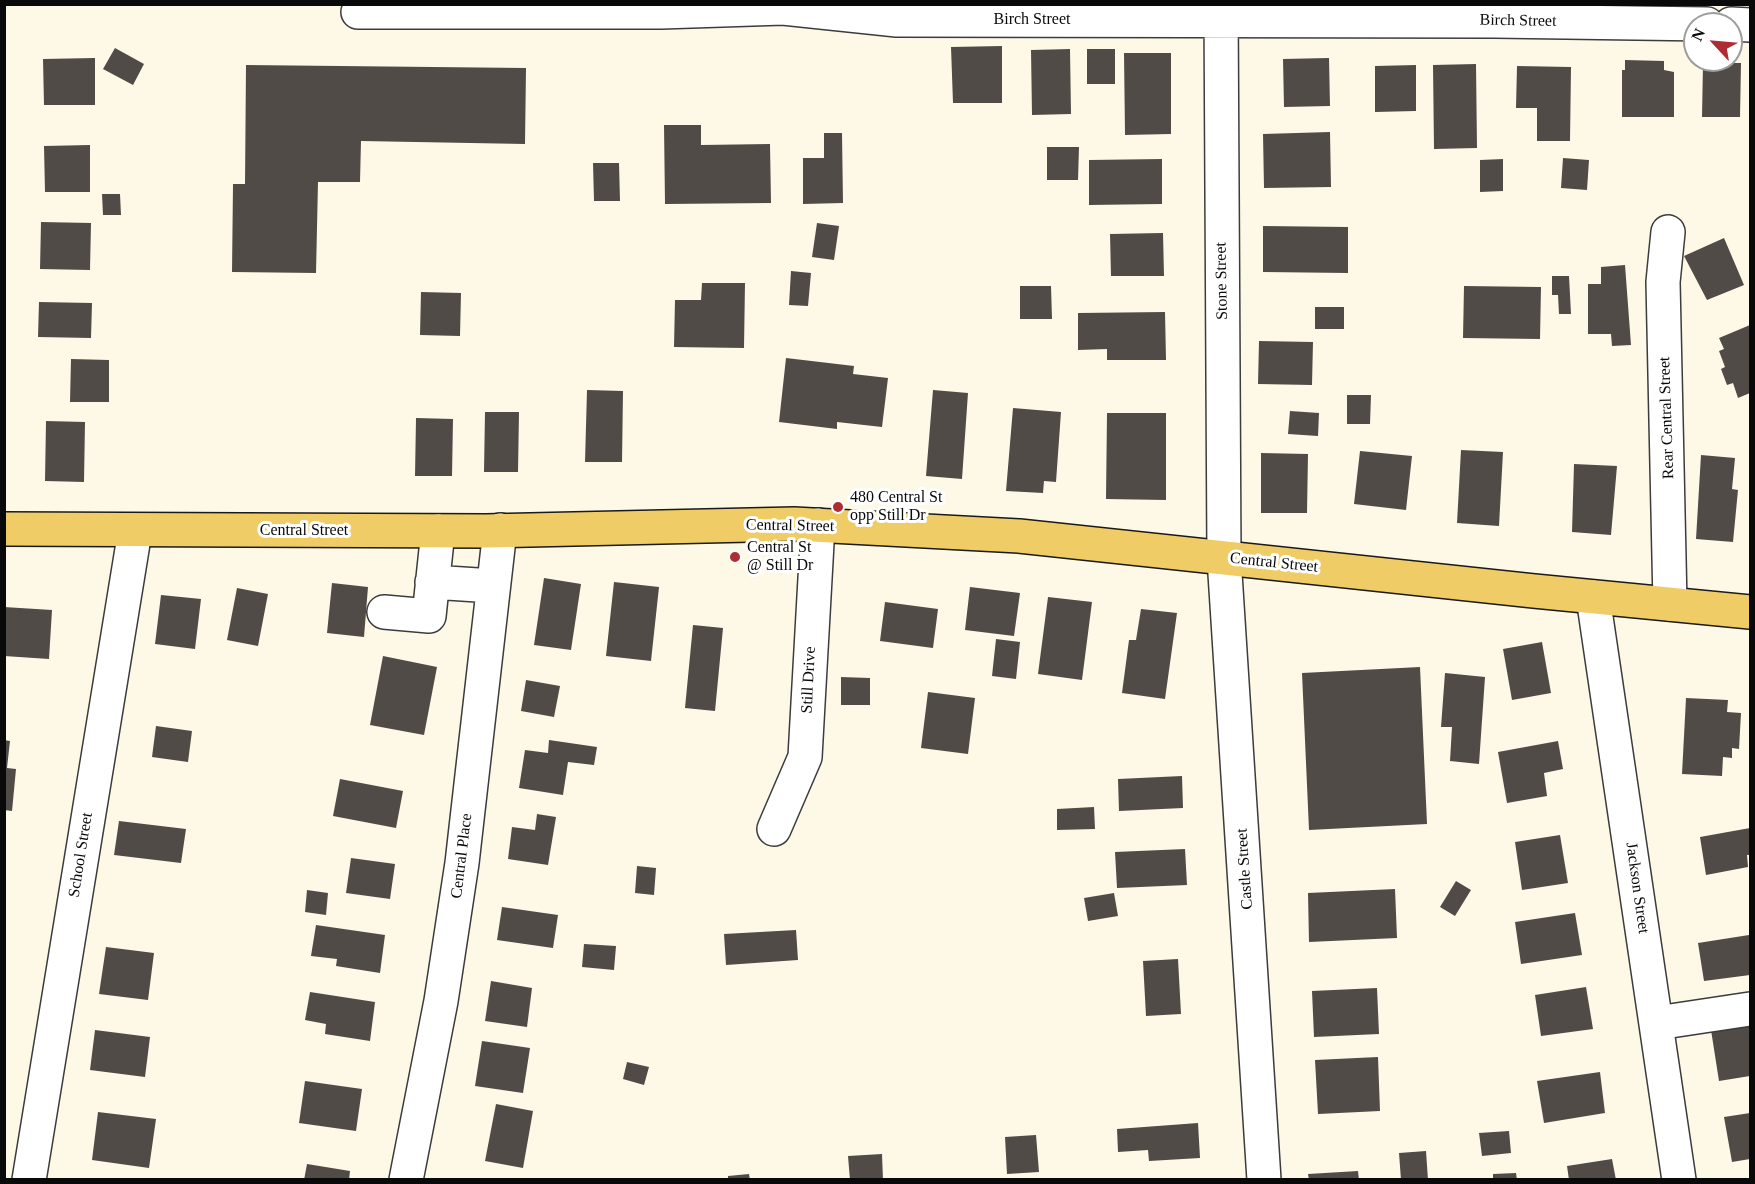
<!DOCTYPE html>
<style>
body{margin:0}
#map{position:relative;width:1755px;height:1184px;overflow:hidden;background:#fef9e7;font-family:Georgia,serif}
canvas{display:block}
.frame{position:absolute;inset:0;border:6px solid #090909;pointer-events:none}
.north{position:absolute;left:1683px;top:12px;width:60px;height:60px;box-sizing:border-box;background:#fff;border:2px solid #9d9d9d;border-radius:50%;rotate:296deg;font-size:16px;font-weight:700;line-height:24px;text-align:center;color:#090909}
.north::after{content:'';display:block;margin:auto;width:21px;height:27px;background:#af2c34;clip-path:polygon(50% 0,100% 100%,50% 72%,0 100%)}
</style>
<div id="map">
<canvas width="1755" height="1184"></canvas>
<div class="frame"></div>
<div class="north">N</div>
</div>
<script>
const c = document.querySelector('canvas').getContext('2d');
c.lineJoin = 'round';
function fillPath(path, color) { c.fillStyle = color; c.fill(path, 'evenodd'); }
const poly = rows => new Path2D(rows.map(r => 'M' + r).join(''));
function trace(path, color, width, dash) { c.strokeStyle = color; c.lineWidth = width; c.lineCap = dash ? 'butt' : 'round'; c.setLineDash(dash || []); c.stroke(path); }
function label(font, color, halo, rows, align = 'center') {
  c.font = font + ' Georgia,serif'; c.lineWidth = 6; c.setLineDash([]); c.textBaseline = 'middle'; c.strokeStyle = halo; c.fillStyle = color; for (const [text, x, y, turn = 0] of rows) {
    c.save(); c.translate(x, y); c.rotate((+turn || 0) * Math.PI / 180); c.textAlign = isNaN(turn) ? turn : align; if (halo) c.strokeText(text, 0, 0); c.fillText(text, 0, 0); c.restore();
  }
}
const building = poly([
 [1002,46,1002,103,953,103,951,47],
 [115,48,144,64,133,85,103,69],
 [1070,49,1071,114,1032,115,1031,50],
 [1087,49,1115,49,1115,84,1087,84],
 [1124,53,1171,53,1171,134,1125,135],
 [95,58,95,105,44,105,43,59],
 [1329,58,1330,106,1284,107,1283,59],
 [1625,60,1664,61,1664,70,1674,72,1674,117,1622,117,1622,70,1625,70],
 [1703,63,1741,63,1740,117,1702,117],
 [1476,64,1477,148,1434,149,1433,65],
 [246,65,526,68,525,144,361,141,360,182,318,182,316,273,232,272,233,184,245,184],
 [1416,65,1416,111,1375,112,1375,66],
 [1517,66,1571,67,1570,141,1537,141,1537,108,1516,108],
 [664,125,701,125,701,145,770,144,771,203,665,204],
 [1330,132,1331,187,1264,188,1263,134],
 [824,133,842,133,843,203,803,204,803,158,824,158],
 [90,145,90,192,45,192,44,146],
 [1047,147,1079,147,1078,180,1047,180],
 [1563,158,1589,160,1587,190,1561,188],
 [1162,159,1162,204,1089,205,1089,160],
 [1503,159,1503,191,1480,192,1480,160],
 [593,163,619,163,620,201,594,201],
 [102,194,120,194,121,215,103,215],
 [41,222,91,223,90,270,40,269],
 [817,223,839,226,834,260,812,257],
 [1263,226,1348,227,1348,273,1263,272],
 [1163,233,1164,276,1111,276,1110,234],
 [1724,238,1744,285,1707,300,1684,256],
 [1625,265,1631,345,1612,346,1611,334,1588,334,1588,284,1601,284,1601,267],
 [791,271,811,273,808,306,789,305],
 [1552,276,1569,276,1571,314,1559,314,1558,295,1552,295],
 [702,283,745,283,744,348,674,347,675,300,701,300],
 [1020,286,1051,286,1052,319,1020,319],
 [1464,286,1541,287,1540,339,1463,338],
 [421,292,461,293,460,336,420,335],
 [39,302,92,303,91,338,38,337],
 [1315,307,1344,307,1344,329,1315,329],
 [1165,312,1166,360,1107,360,1107,349,1078,350,1078,313],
 [1750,325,1750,393,1738,398,1733,383,1727,385,1721,369,1725,367,1719,351,1724,349,1719,338],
 [1259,341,1313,342,1312,385,1258,384],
 [786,358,854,366,853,374,888,378,882,427,837,422,837,429,779,422],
 [71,359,109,360,109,402,70,402],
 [587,390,623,391,622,462,585,462],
 [933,390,968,393,962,479,926,476],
 [1347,395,1371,395,1370,424,1347,424],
 [1013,408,1061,412,1056,482,1044,481,1043,493,1006,491],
 [1290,411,1319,413,1318,436,1288,434],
 [485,412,519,412,518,472,484,472],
 [1107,413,1166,413,1166,500,1106,499],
 [416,418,453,419,452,476,415,476],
 [46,421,85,422,84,482,45,481],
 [1461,450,1503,452,1499,526,1457,523],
 [1360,451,1412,456,1406,510,1354,504],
 [1261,453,1308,454,1307,513,1261,513],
 [1701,455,1735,458,1732,489,1738,490,1733,542,1696,539],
 [1574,464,1617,466,1611,535,1572,532],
 [544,578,581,584,571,650,534,645],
 [614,582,659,587,651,661,606,656],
 [332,583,368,587,364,637,327,633],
 [970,587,1020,593,1014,636,965,630],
 [237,588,268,594,258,646,227,640],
 [161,595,201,599,195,649,155,644],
 [1048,597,1092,602,1082,680,1038,674],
 [885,602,938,609,933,648,880,641],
 [4,607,52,610,49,659,4,656],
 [1141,609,1177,613,1165,699,1122,693,1129,640,1136,640],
 [693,625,723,628,715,711,685,708],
 [996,639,1020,642,1016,679,992,676],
 [1542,642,1551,693,1512,700,1503,649],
 [383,656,437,667,424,735,370,725],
 [1420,667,1427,824,1309,830,1302,673],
 [1445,673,1485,677,1479,764,1450,761,1452,727,1441,727],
 [841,677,870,678,870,705,841,705],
 [526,680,560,686,554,717,521,711],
 [928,692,975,698,968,754,921,748],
 [1686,698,1728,700,1727,712,1741,713,1739,749,1732,748,1732,758,1723,757,1722,776,1682,774],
 [156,726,192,731,188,762,152,757],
 [4,740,10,741,7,768,16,769,12,811,4,810],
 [549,740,597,747,594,765,568,762,563,795,519,788,525,750,548,753],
 [1558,741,1563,769,1544,773,1547,796,1507,803,1498,752],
 [1182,776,1183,808,1119,811,1118,779],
 [340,779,403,791,396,828,333,816],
 [1094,807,1095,829,1057,830,1057,809],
 [537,814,556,817,548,865,508,859,512,827,535,830],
 [119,821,186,829,181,863,114,855],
 [1750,828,1750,855,1747,855,1748,867,1706,875,1700,837],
 [1560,835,1568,883,1522,890,1515,842],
 [1185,849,1187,885,1117,888,1115,852],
 [351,858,395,864,390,899,346,893],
 [637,866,656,868,654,895,635,893],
 [1456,881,1471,890,1455,916,1440,907],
 [1395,889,1397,938,1309,942,1308,893],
 [307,890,328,893,326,915,305,912],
 [1114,893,1118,916,1088,921,1084,898],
 [502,907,558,915,553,948,497,940],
 [1575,913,1582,955,1521,964,1515,922],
 [316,925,385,935,380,973,336,966,337,959,311,956],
 [796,930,798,960,726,965,724,934],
 [1749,935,1750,975,1704,981,1698,943],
 [584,944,616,946,614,970,582,967],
 [106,947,154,953,148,1000,99,994],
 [1178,959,1181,1014,1146,1016,1143,961],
 [491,981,532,988,527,1027,485,1021],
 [1586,987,1593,1029,1541,1036,1535,995],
 [1377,988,1379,1034,1314,1037,1312,991],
 [310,992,375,1002,370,1041,325,1034,326,1024,305,1020],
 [1750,1025,1750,1076,1719,1081,1711,1030],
 [95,1030,150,1037,145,1077,90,1070],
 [482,1041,530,1048,523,1093,475,1086],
 [1378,1057,1380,1111,1318,1114,1315,1060],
 [627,1062,649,1067,644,1085,623,1079],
 [1600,1072,1605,1113,1544,1123,1537,1081],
 [305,1081,362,1089,356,1131,299,1123],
 [496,1104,533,1111,523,1168,485,1161],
 [98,1112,156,1119,149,1168,92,1160],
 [1750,1113,1750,1159,1732,1162,1724,1117],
 [1198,1123,1200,1158,1149,1161,1148,1150,1118,1152,1117,1129],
 [1509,1131,1511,1153,1482,1156,1479,1133],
 [1036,1135,1039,1172,1007,1174,1005,1137],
 [1426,1151,1428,1180,1401,1180,1399,1153],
 [882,1154,883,1180,850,1180,848,1156],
 [1612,1159,1616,1180,1569,1180,1567,1166],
 [307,1164,350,1171,349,1180,304,1180],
 [1358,1171,1359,1180,1309,1180,1308,1174],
 [1516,1173,1517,1180,1493,1180,1493,1174],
 [749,1174,750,1180,728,1180,728,1176]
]);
const minor = poly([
 [1221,4,1224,558,1264,1180],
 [358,12,661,12,783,8,897,20,1494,21,1707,24],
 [1731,24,1750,25],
 [1668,232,1663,282,1670,604],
 [432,582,493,586],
 [1593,597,1679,1180],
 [384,612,429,616,438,531],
 [774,829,805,757,818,525],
 [1657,1023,1750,1009],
 [29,1180,135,531],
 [406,1180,441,1001,462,863,500,530]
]);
const major = poly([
 [4,529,486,531,794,524,1019,536,1534,591,1750,612]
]);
const markers = [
 [838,507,6,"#af2c34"],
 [735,557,6,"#af2c34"]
];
const streetNames = [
 ["Birch Street",1032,20],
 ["Birch Street",1518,21,1],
 ["Stone Street",1222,281,-91],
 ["Rear Central Street",1667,418,-92],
 ["Central Street",790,526,1],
 ["Central Street",304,531],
 ["Central Street",1274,563,6],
 ["Still Drive",809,680,-87],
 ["School Street",81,855,-81],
 ["Central Place",462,856,-83],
 ["Castle Street",1245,869,-94],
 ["Jackson Street",1637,888,82]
];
const poiNames = [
 ["480 Central St",850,498],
 ["opp Still Dr",850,516],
 ["Central St",747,548],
 ["@ Still Dr",747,566]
];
fillPath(building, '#514b47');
trace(minor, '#3c3c3c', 36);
trace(major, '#1a1a1a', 36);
trace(minor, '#fff', 33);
trace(major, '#efcc66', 33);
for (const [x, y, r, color] of markers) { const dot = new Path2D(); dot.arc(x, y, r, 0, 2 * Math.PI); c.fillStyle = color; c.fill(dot); trace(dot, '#fff', 2); }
label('16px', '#090909', '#fff', streetNames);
label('16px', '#090909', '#fff', poiNames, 'left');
</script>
